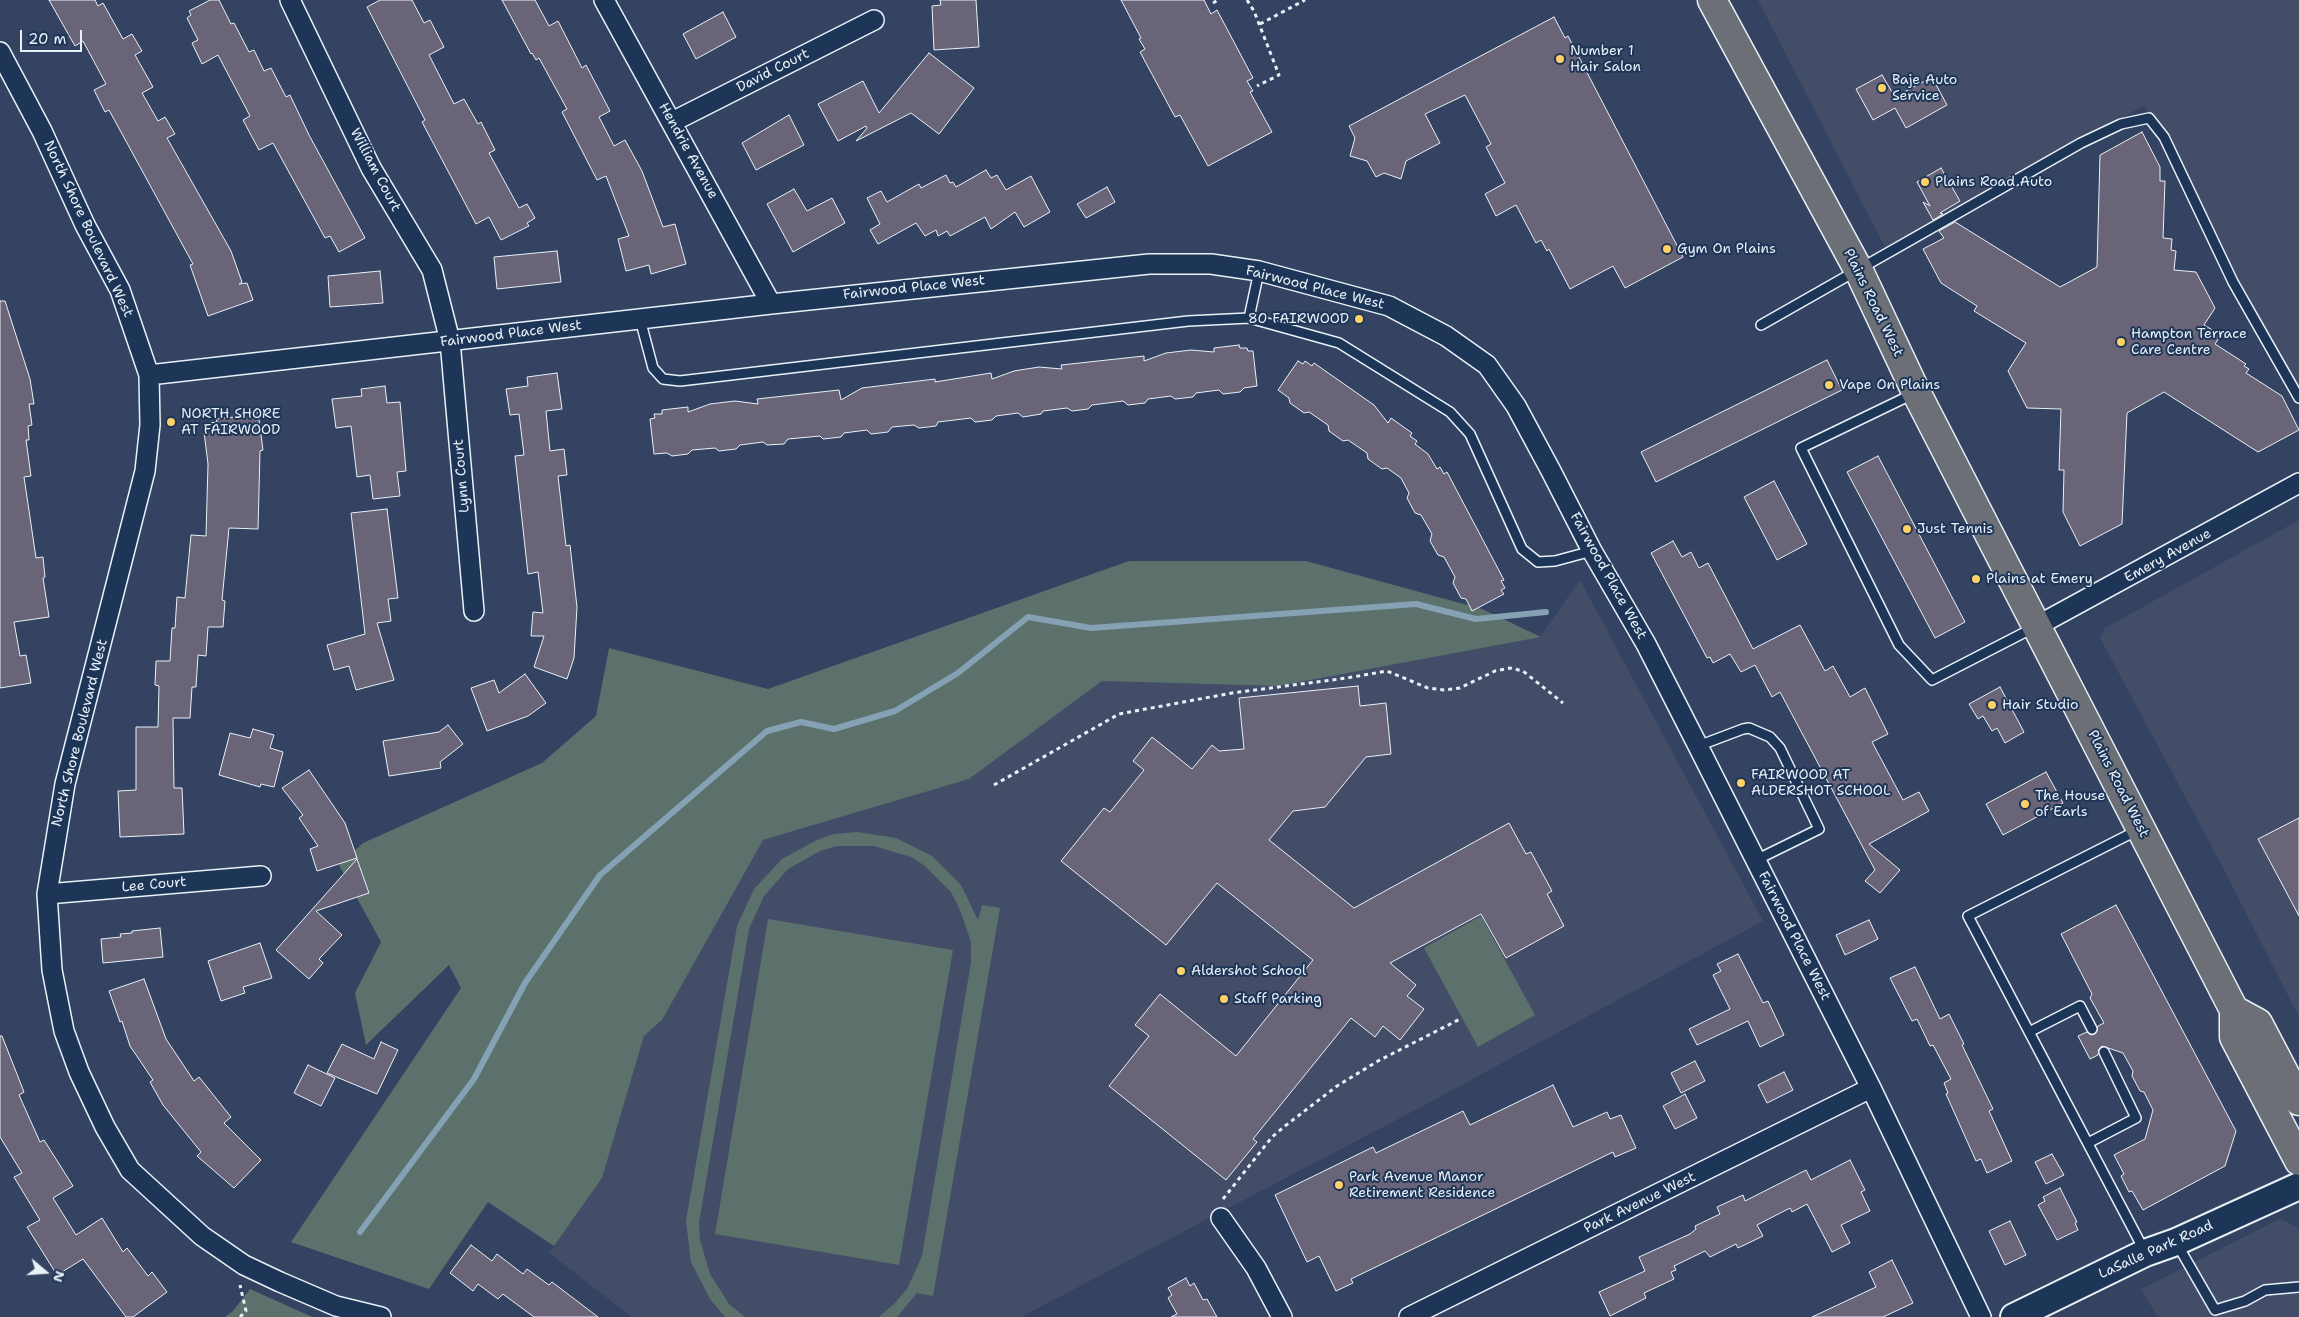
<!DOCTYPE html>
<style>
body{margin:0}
#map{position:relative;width:2299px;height:1317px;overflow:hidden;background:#344361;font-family:"Shantell Sans",sans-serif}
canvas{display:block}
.north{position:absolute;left:20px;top:1247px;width:50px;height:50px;-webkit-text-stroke:4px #1d3557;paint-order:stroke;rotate:108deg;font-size:14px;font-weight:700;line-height:20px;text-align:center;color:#e8f1f8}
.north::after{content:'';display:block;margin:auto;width:18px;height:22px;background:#e8f1f8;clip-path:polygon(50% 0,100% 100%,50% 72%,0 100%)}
.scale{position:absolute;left:20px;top:30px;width:62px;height:22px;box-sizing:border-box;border:2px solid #e8f1f8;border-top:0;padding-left:6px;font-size:15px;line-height:18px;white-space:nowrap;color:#e8f1f8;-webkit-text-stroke:4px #1d3557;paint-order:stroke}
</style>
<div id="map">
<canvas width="2299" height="1317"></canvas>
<div class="north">N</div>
<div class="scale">20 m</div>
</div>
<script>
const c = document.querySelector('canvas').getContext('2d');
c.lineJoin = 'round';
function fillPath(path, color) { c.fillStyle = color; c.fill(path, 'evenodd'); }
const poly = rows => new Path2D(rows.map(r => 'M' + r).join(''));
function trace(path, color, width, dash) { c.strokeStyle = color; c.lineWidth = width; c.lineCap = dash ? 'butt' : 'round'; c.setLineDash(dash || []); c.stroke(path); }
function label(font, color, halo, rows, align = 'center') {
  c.font = font + ' "Shantell Sans",sans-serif'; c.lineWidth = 4; c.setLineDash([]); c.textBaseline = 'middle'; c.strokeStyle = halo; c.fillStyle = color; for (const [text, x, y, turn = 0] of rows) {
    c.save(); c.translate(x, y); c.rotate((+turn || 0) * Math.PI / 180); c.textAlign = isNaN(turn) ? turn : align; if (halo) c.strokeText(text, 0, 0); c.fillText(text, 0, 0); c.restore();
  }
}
const built = poly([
 [1758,0,2299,0,2299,391,2144,105,1891,259],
 [2299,520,2299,1017,2218,858,2100,638,2105,628],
 [1580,580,1763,921,1421,1107,1021,1317,632,1317,549,1253,602,1178,644,1036,662,1020,762,840,969,779,1102,681,1278,686,1540,637],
 [2280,1219,2297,1227,2299,1230,2299,1317,2158,1317,2141,1289]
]);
const green = poly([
 [1129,561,1306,561,1482,609,1541,637,1278,686,1102,681,969,779,763,840,662,1020,644,1036,602,1178,554,1246,488,1202,429,1289,291,1242,461,988,449,965,366,1045,355,993,381,942,339,865,363,843,542,763,596,716,609,648,768,689],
 [857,832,896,838,932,856,961,885,978,920,982,905,1000,908,933,1296,917,1293,897,1317,879,1317,894,1304,907,1289,922,1256,971,962,971,942,960,910,951,892,925,866,911,857,874,846,837,846,820,851,788,869,764,896,749,929,699,1223,700,1240,710,1274,729,1304,745,1317,725,1317,710,1299,691,1262,686,1221,737,926,754,889,782,859,817,840,834,834],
 [1481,916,1535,1015,1478,1047,1424,948],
 [768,919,953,950,899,1265,715,1234],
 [250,1289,310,1316,313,1317,225,1317,232,1312]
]);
const stream = poly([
 [360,1232,474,1079,525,983,600,875,767,731,801,722,834,729,895,711,958,673,1028,617,1091,628,1416,604,1476,619,1546,612]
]);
const building = poly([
 [49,0,95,0,98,6,103,3,123,39,132,34,142,51,135,55,153,87,142,93,158,121,165,117,175,134,167,138,231,251,242,282,239,284,247,283,253,300,208,316,190,265,193,264,109,110,105,112,94,90,106,84,83,41,75,46,49,0],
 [210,0,219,0,231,24,234,23,249,52,254,50,264,71,271,68,286,97,290,95,309,135,365,238,339,252,330,236,325,238,273,143,259,150,243,120,250,116,218,55,202,64,192,43,198,40,187,18,191,15,189,11,210,0],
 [380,0,412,0,424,23,430,20,444,47,429,55,454,104,464,99,478,124,481,122,495,150,489,153,519,208,527,204,535,218,527,223,529,226,501,240,489,217,476,224,422,122,425,120,367,7,380,0],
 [502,0,535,0,549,26,558,21,582,68,586,65,610,111,599,117,614,146,625,140,642,171,663,227,675,224,686,264,651,274,649,265,626,271,618,239,629,236,606,176,597,180,562,112,567,109,539,58,536,60,532,53,531,54,502,0],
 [940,0,976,0,979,47,934,50,932,6,941,5,940,0],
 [1121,0,1204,0,1211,14,1217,10,1253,78,1247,81,1253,91,1250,92,1272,132,1208,166,1180,115,1175,117,1140,52,1145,49,1139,39,1141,38,1121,0],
 [723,12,736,37,696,59,683,34,723,12],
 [1554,17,1565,38,1568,36,1683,257,1625,288,1613,266,1570,289,1549,249,1547,251,1541,240,1536,243,1516,205,1496,216,1485,194,1505,183,1486,147,1491,144,1465,95,1425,114,1440,143,1406,161,1401,179,1384,173,1376,177,1367,161,1350,156,1355,138,1349,126,1554,17],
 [929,53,974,88,939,134,911,113,856,141,867,128,866,126,838,141,818,104,863,81,879,113,929,53],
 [1882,75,1895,97,1932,77,1947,105,1906,128,1895,108,1873,120,1856,89,1882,75],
 [789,115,804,145,756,170,742,143,789,115],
 [2142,132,2160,167,2160,181,2165,181,2163,238,2172,239,2171,250,2176,251,2174,270,2196,272,2215,308,2204,325,2221,335,2215,344,2246,364,2244,366,2249,369,2246,373,2282,396,2299,430,2258,452,2164,392,2127,413,2122,524,2080,546,2063,512,2064,470,2059,470,2061,409,2027,408,2008,371,2026,343,1974,311,1977,306,1941,283,1923,249,1944,238,1939,231,1955,222,2060,287,2097,267,2100,155,2142,132],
 [1941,168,1960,201,1940,213,1943,214,1933,220,1923,202,1930,206,1917,182,1941,168],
 [986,170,991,178,997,175,1006,190,1031,176,1050,212,1024,227,1015,212,991,229,985,217,950,236,947,231,938,236,936,230,925,236,916,223,878,244,870,230,880,224,867,198,881,191,887,202,919,184,921,188,946,175,950,183,953,182,956,187,986,170],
 [1107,187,1115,202,1086,218,1077,204,1107,187],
 [794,189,807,211,832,198,845,223,793,252,767,204,794,189],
 [557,251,561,282,497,289,494,257,557,251],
 [380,271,383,303,330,307,328,276,380,271],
 [0,301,5,301,30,379,34,404,29,404,32,425,28,426,29,440,26,440,31,476,24,477,36,558,43,557,45,577,43,578,49,617,14,622,20,656,26,655,31,683,0,688,0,301],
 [1239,345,1240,348,1247,348,1248,351,1253,351,1257,386,1244,388,1240,392,1223,394,1219,390,1196,393,1193,397,1175,399,1171,396,1148,399,1145,403,1128,405,1123,401,1092,405,1088,409,1072,411,1067,408,1043,411,1041,414,1023,417,1018,413,996,416,992,420,975,422,971,418,938,422,936,426,919,428,914,425,892,427,888,432,871,434,867,430,844,433,841,437,823,439,820,436,788,439,784,444,767,445,763,442,740,445,736,449,719,451,715,448,692,450,688,454,672,456,667,453,654,454,650,419,655,418,654,414,662,414,662,410,688,407,688,412,710,404,735,401,758,404,757,399,839,390,841,400,862,388,935,379,935,382,991,373,992,379,1014,371,1039,367,1062,369,1061,365,1144,356,1144,361,1166,353,1191,350,1214,352,1214,348,1239,345],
 [1827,360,1842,390,1656,482,1641,452,1827,360],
 [1298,361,1303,364,1305,361,1312,366,1314,363,1374,405,1388,423,1391,418,1412,433,1410,436,1417,441,1415,444,1428,454,1437,469,1440,467,1444,474,1447,472,1504,580,1501,581,1505,588,1501,590,1504,594,1472,611,1466,599,1461,598,1453,583,1455,577,1444,557,1438,555,1430,541,1432,534,1421,515,1415,513,1407,498,1409,493,1401,478,1387,468,1382,469,1368,459,1367,453,1348,440,1343,441,1329,431,1328,425,1309,412,1304,413,1290,403,1289,398,1278,390,1298,361],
 [557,373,562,409,546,411,550,451,564,449,567,475,558,476,566,546,570,545,577,607,574,658,567,679,534,667,544,636,531,636,533,612,543,613,538,572,528,574,515,456,524,455,519,414,510,415,506,389,528,386,527,377,557,373],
 [385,386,387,403,400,402,406,471,397,472,400,496,373,499,370,475,357,477,351,426,336,428,332,399,362,396,361,389,385,386],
 [258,412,263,450,260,451,258,529,229,528,222,600,225,601,223,627,208,627,206,656,198,655,196,687,192,687,190,718,173,718,174,788,182,788,184,834,120,837,118,791,136,790,136,727,158,727,159,686,155,685,156,661,170,661,172,628,175,628,177,597,185,598,191,535,206,536,208,464,203,424,217,422,216,419,234,417,234,415,258,412],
 [1878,456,1965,622,1935,638,1847,472,1878,456],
 [1774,481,1807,544,1777,560,1744,497,1774,481],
 [387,509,398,598,388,599,391,621,377,623,394,680,356,690,349,666,334,670,327,645,365,634,351,513,387,509],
 [1673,541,1682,557,1691,552,1699,568,1708,563,1753,649,1800,625,1825,671,1833,666,1850,697,1865,688,1888,734,1872,742,1903,800,1919,792,1929,811,1869,844,1900,870,1880,893,1865,881,1875,870,1780,692,1772,697,1755,665,1741,672,1730,654,1713,663,1710,657,1707,658,1651,553,1673,541],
 [525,674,546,703,528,716,487,731,471,688,494,680,499,693,525,674],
 [1358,686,1360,706,1386,703,1391,754,1366,757,1325,807,1293,811,1269,840,1354,908,1509,823,1526,854,1531,852,1552,891,1547,894,1564,926,1506,958,1481,914,1390,963,1416,985,1407,996,1424,1009,1400,1040,1383,1026,1375,1037,1351,1018,1253,1139,1257,1142,1226,1180,1109,1086,1149,1036,1135,1025,1160,994,1236,1056,1313,960,1217,883,1166,945,1061,861,1104,808,1110,812,1144,770,1133,761,1152,737,1192,769,1212,745,1219,751,1244,749,1239,698,1358,686],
 [2000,687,2024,732,2005,743,1997,728,1992,731,1983,716,1978,719,1969,704,2000,687],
 [448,725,463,744,440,762,441,768,389,776,383,741,439,732,448,725],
 [253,729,274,735,270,748,283,752,274,787,261,784,260,787,219,775,230,733,250,738,253,729],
 [309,770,345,823,357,858,317,871,310,849,318,846,299,818,303,815,282,788,309,770],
 [2046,772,2063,803,2003,835,1986,804,2046,772],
 [2299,818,2299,916,2258,839,2299,818],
 [357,859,369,893,316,911,342,935,319,959,323,963,309,979,276,950,357,859],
 [2116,905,2236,1131,2225,1166,2143,1210,2132,1191,2129,1192,2121,1176,2124,1174,2114,1155,2145,1139,2153,1110,2144,1092,2140,1091,2132,1076,2133,1071,2123,1053,2102,1046,2099,1049,2098,1055,2090,1059,2078,1036,2087,1032,2091,1035,2095,1034,2098,1026,2104,1023,2090,998,2092,994,2061,934,2116,905],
 [1869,920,1878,939,1845,955,1836,935,1869,920],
 [160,928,163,957,103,963,101,939,121,937,120,934,132,933,132,931,160,928],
 [260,943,272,978,243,987,245,993,221,1001,208,961,260,943],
 [1738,954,1763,1003,1768,1001,1784,1035,1760,1047,1748,1021,1697,1045,1689,1029,1730,1009,1713,975,1721,971,1717,964,1738,954],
 [1915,967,1940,1019,1949,1014,1964,1044,1962,1045,1993,1109,1989,1111,2012,1161,1987,1173,1981,1159,1976,1161,1946,1094,1948,1093,1944,1083,1951,1079,1933,1045,1930,1046,1917,1019,1912,1021,1890,978,1915,967],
 [144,979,166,1039,194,1081,199,1077,231,1117,224,1123,261,1160,234,1188,197,1156,201,1152,163,1105,150,1082,153,1080,130,1046,122,1021,120,1022,109,991,144,979],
 [0,1036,2,1036,24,1092,19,1095,40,1142,44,1140,73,1186,53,1198,76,1235,102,1218,123,1252,127,1248,148,1276,152,1272,167,1292,133,1317,126,1317,83,1259,57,1275,27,1227,40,1220,14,1177,22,1173,0,1137,0,1036],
 [381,1042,398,1050,377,1094,327,1073,342,1044,374,1059,381,1042],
 [1695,1061,1705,1081,1681,1093,1671,1073,1695,1061],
 [308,1065,335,1078,321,1106,294,1093,308,1065],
 [1784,1072,1793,1090,1767,1103,1758,1085,1784,1072],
 [1553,1085,1573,1127,1607,1112,1610,1119,1621,1115,1636,1148,1615,1157,1613,1152,1351,1279,1353,1283,1336,1291,1319,1256,1307,1262,1275,1195,1373,1147,1376,1153,1463,1111,1470,1125,1553,1085],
 [1685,1094,1697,1118,1675,1129,1663,1106,1685,1094],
 [2052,1154,2064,1175,2046,1184,2035,1162,2052,1154],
 [1850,1160,1865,1190,1861,1192,1870,1211,1841,1225,1850,1243,1832,1252,1807,1204,1792,1212,1790,1208,1757,1225,1763,1236,1738,1248,1736,1244,1710,1257,1705,1251,1674,1266,1676,1270,1671,1272,1674,1279,1644,1293,1646,1298,1610,1316,1599,1292,1645,1271,1639,1257,1690,1234,1696,1229,1695,1226,1720,1214,1717,1207,1743,1195,1745,1201,1806,1170,1811,1180,1850,1160],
 [2060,1188,2077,1222,2075,1223,2078,1230,2057,1240,2038,1205,2045,1201,2043,1197,2060,1188],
 [2010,1221,2026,1255,2005,1265,1989,1231,2010,1221],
 [471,1245,492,1261,497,1254,523,1274,527,1269,549,1285,552,1282,598,1317,534,1317,503,1294,498,1299,478,1284,473,1291,450,1273,471,1245],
 [1892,1260,1913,1303,1883,1317,1812,1317,1876,1287,1869,1272,1892,1260],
 [1186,1278,1190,1286,1194,1283,1203,1300,1207,1299,1217,1317,1171,1317,1177,1314,1168,1298,1172,1295,1168,1288,1186,1278]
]);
const path = poly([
 [1247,0,1254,11,1279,75,1257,86],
 [1213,3,1218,0],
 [1260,24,1305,0],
 [994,785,1119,714,1232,693,1347,678,1387,671,1428,688,1444,690,1460,688,1495,671,1510,668,1523,671,1563,703],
 [1223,1199,1272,1137,1285,1126,1337,1086,1378,1061,1462,1018],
 [240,1317,246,1311,240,1285]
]);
const service = poly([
 [1249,318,1259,271],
 [640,319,653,368,663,379,680,381,1188,321,1249,318,1339,343,1450,412,1470,434,1522,549,1538,562,1555,561,1592,551],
 [1761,325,2081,143,2121,124,2149,118,2164,137,2233,282,2299,398],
 [1915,393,1801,448,1899,645,1932,680,2035,627],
 [1698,746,1743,729,1749,728,1770,737,1780,748,1819,829,1756,860],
 [2138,830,1968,916,2144,1250],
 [2029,1032,2080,1006,2092,1029],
 [2088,1143,2136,1118,2104,1052],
 [2177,1244,2215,1310,2245,1301,2265,1290,2299,1287]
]);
const minor = poly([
 [290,0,371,168,432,270,450,341,474,611],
 [604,0,771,304],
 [0,52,42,131,85,225,120,290,149,375,150,425,145,471,65,784,47,894,52,970,64,1031,79,1072,105,1127,130,1170,202,1236,244,1265,280,1282,336,1306,381,1317],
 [672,122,874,20],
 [149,375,771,304,1149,264,1211,264,1259,271,1389,306,1446,336,1487,365,1516,406,1551,471,1592,551,1646,644,1698,746,1871,1088,1981,1317],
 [2035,627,2299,483],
 [47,894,261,876],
 [1221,1218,1256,1268,1282,1317],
 [1409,1317,1871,1088]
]);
const secondary = poly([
 [2014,1317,2145,1253,2176,1242,2299,1186]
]);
const primary = poly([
 [1712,0,1859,271,1916,392,2234,1010,2234,1037,2299,1161],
 [2234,1010,2258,1023,2299,1101]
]);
const markers = [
 [1560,59,5,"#ffd166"],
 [1882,88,5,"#ffd166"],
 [1925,182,5,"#ffd166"],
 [1667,249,5,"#ffd166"],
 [1359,319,5,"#ffd166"],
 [2121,342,5,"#ffd166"],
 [1829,385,5,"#ffd166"],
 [171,422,5,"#ffd166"],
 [1907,529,5,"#ffd166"],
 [1976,579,5,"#ffd166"],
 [1992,705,5,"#ffd166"],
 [1741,783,5,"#ffd166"],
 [2025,804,5,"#ffd166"],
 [1181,971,5,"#ffd166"],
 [1224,999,5,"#ffd166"],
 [1339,1185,5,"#ffd166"]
];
const poiNames = [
 ["Number 1",1570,51],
 ["Hair Salon",1570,67],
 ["Baje Auto",1892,80],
 ["Service",1892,96],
 ["Plains Road Auto",1935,182],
 ["Gym On Plains",1677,249],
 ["80 FAIRWOOD",1349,319,"right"],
 ["Hampton Terrace",2131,334],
 ["Care Centre",2131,350],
 ["Vape On Plains",1839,385],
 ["NORTH SHORE",181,414],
 ["AT FAIRWOOD",181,430],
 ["Just Tennis",1917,529],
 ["Plains at Emery",1986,579],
 ["Hair Studio",2002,705],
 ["FAIRWOOD AT",1751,775],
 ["ALDERSHOT SCHOOL",1751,791],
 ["The House",2035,796],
 ["of Earls",2035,812],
 ["Aldershot School",1191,971],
 ["Staff Parking",1234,999],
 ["Park Avenue Manor",1349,1177],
 ["Retirement Residence",1349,1193]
];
const streetNames = [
 ["David Court",773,71,-27],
 ["Hendrie Avenue",688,151,61],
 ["William Court",375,170,62],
 ["North Shore Boulevard West",88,229,65],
 ["Fairwood Place West",914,288,-6],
 ["Fairwood Place West",1315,288,14],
 ["Plains Road West",1873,303,64],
 ["Fairwood Place West",511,334,-7],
 ["Lynn Court",462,476,-95],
 ["Emery Avenue",2168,556,-29],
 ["Fairwood Place West",1608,576,61],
 ["North Shore Boulevard West",80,733,-76],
 ["Plains Road West",2118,784,63],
 ["Lee Court",154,885,-5],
 ["Fairwood Place West",1794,936,63],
 ["Park Avenue West",1640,1203,-26],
 ["LaSalle Park Road",2156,1250,-24]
];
fillPath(built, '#444d68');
fillPath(green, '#5c706c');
trace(stream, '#85a2b5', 6);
fillPath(building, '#696477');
trace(building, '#e8f1f8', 1);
trace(service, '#e8f1f8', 12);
trace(minor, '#e8f1f8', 22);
trace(secondary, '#e8f1f8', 30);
trace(primary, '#e8f1f8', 31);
trace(path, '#e8f1f8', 3, [4, 4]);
trace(service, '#1d3557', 9);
trace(minor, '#1d3557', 19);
trace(secondary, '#1d3557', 26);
trace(primary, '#6c6f75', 28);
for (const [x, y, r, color] of markers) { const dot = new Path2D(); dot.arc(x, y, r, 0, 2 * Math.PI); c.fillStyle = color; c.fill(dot); trace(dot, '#1d3557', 2); }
label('14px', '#e8f1f8', '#1d3557', poiNames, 'left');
label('14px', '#e8f1f8', '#1d3557', streetNames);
</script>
